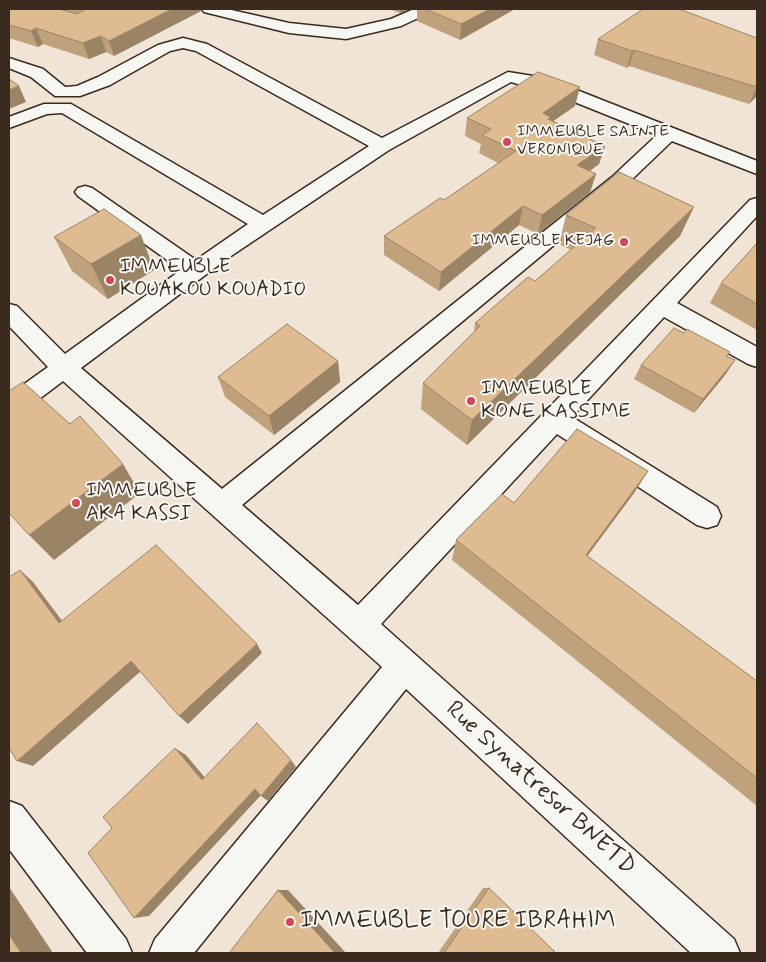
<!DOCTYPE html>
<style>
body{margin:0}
#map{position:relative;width:766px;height:962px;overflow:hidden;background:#efe4d5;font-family:Mynerve,sans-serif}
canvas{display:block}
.frame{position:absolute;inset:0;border:10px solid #3b2a1e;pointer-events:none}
</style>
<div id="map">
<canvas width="766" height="962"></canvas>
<div class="frame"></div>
</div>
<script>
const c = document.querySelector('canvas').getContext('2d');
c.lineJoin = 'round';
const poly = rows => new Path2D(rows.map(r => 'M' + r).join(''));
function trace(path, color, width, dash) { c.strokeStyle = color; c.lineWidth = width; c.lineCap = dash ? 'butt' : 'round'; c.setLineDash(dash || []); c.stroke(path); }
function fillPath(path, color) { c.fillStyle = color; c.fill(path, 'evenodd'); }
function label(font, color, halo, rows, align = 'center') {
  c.font = font + ' Mynerve,sans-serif'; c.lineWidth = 4; c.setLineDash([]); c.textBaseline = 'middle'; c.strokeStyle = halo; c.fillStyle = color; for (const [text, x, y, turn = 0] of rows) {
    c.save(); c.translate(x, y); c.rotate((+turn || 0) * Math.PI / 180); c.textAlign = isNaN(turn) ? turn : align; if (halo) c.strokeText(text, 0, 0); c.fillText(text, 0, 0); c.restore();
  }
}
const minor = poly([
 [202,9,227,9,289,23,346,29,391,19,414,9,433,9,431,12,401,26,346,39,289,33,204,12,202,9],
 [183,38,207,44,382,138,508,72,533,76,574,89,757,161,757,174,672,141,626,185,242,505,358,605,750,200,757,198,757,216,677,303,757,347,757,367,748,364,664,317,572,417,717,507,721,516,717,525,707,528,697,525,557,434,381,624,734,939,740,953,691,953,406,689,194,953,149,953,155,939,382,667,63,381,18,415,9,418,9,395,48,367,9,326,9,304,17,306,65,354,181,270,78,196,75,192,78,188,85,186,92,188,196,260,248,224,62,113,47,114,9,128,9,117,44,104,71,104,263,215,369,146,196,51,183,48,170,51,110,85,80,96,55,96,31,77,9,68,9,58,43,69,65,87,77,86,98,77,158,45,183,38],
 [511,82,562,97,657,135,612,177,222,489,81,368,228,258,389,150,511,82],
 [9,801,22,806,126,939,132,953,87,953,9,849,9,801]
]);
const wall = poly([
 [9,9,201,9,201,11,114,56,106,52,89,59,43,44,38,47,9,38],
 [389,9,410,9,400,13],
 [417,9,515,9,460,40,417,21],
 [757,38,757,96,749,104,629,66,627,68,594,55,598,39],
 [575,106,553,121,605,146,599,164,590,171,596,174,590,192,538,234,519,225,439,291,384,255,384,236,444,200,498,163,479,153,481,144,465,136,467,118],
 [566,215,680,236,467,445,421,409,423,383,474,332,475,323,535,281,571,250,559,244],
 [54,237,154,270,108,299,72,271],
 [757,243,757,330,710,303,721,283],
 [727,357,735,360,725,375,694,413,634,379,641,365],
 [338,361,340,382,274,435,225,397,218,377],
 [648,471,634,493,587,556,757,681,757,806,452,560,456,540,514,503],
 [483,888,489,888,556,953,438,953]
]);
const shadedWall = poly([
 [172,9,201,9,201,11,114,56,109,41],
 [400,9,410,9,400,13],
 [490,9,515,9,460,40,461,24],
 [36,28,43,44,38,47,31,31],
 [101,36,106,52,89,59,83,43],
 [634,50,629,66,627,68,632,51],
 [19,86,26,102,9,109,9,90],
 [580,87,575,106,549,124,543,113],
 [757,87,757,96,749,104],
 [605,146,599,164,572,183,577,165],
 [596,174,590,192,538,234,542,215],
 [523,206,519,225,439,291,441,272],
 [694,207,680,236,467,445,472,420],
 [141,235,154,270,108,299,91,264],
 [735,360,725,375,694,413,703,399],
 [338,361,340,382,274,435,269,416],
 [123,464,140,493,54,560,29,535],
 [648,471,634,493,574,574,586,555],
 [20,570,33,582,72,634,59,623],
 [257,644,262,653,188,724,179,716],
 [131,661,141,671,33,766,17,761],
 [175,748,186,755,212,786,202,780],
 [291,760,296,767,268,801,261,796],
 [255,789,262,794,149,916,134,918],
 [9,887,53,953,21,953,9,934],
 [278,890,288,890,346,953,335,953]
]);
const building = poly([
 [9,9,59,9,77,14,86,9,172,9,109,41,101,36,83,43,36,28,31,31,9,25,9,9],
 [425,9,490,9,461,24,425,9],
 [643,9,679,9,757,38,757,87,634,50,632,51,598,39,643,9],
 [538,72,580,87,543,113,551,117,548,119,605,146,577,165,596,174,542,215,523,206,441,272,384,236,440,198,444,200,516,151,482,135,491,129,467,118,538,72],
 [9,79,19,86,9,90,9,79],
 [619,172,694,207,472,420,423,383,480,326,475,323,528,277,535,281,596,228,566,215,619,172],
 [104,209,141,235,91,264,54,237,104,209],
 [757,243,757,304,721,283,757,243],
 [287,324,338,361,269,416,218,377,287,324],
 [674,328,684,333,687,329,730,352,726,356,735,360,703,399,641,365,674,328],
 [23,382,70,424,80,416,123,464,29,535,9,513,9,391,23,382],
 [577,429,648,471,586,555,757,681,757,778,456,540,502,494,514,503,577,429],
 [156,545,257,644,179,716,131,661,17,761,9,748,9,577,20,570,59,623,156,545],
 [257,723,291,760,261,796,255,789,134,918,88,853,112,828,103,817,175,748,202,780,257,723],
 [489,888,556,953,444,953,489,888],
 [278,890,335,953,229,953,278,890],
 [9,934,21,953,9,953,9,934]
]);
const markers = [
 [507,142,5,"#d1495b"],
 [624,242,5,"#d1495b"],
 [110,280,5,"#d1495b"],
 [471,401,5,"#d1495b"],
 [76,503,5,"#d1495b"],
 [290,922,5,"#d1495b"]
];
const farPoinames = [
 ["IMMEUBLE SAINTE",517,133],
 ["VERONIQUE",517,151],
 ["IMMEUBLE KEJAG",614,242,"right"]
];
const poiNames = [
 ["IMMEUBLE",120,268],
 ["KOUAKOU KOUADIO",120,291],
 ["IMMEUBLE",481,390],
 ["KONE KASSIME",481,413],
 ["IMMEUBLE",86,492],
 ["AKA KASSI",86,515]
];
const nearStreetnames = [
 ["Rue Synatresor BNETD",540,789,42]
];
const nearPoinames = [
 ["IMMEUBLE TOURE IBRAHIM",300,922]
];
trace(minor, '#3b2a1e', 3);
fillPath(minor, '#f6f6f2');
fillPath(wall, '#bfa17c');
fillPath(shadedWall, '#9b8365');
fillPath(building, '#debb90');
trace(building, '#9b8365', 1);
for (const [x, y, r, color] of markers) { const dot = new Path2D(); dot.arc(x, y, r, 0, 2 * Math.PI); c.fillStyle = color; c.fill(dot); trace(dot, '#f6f6f2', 2); }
label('16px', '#3b2a1e', '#f6f6f2', farPoinames, 'left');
label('20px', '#3b2a1e', '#f6f6f2', poiNames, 'left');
label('24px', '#3b2a1e', '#f6f6f2', nearStreetnames);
label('24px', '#3b2a1e', '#f6f6f2', nearPoinames, 'left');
</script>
